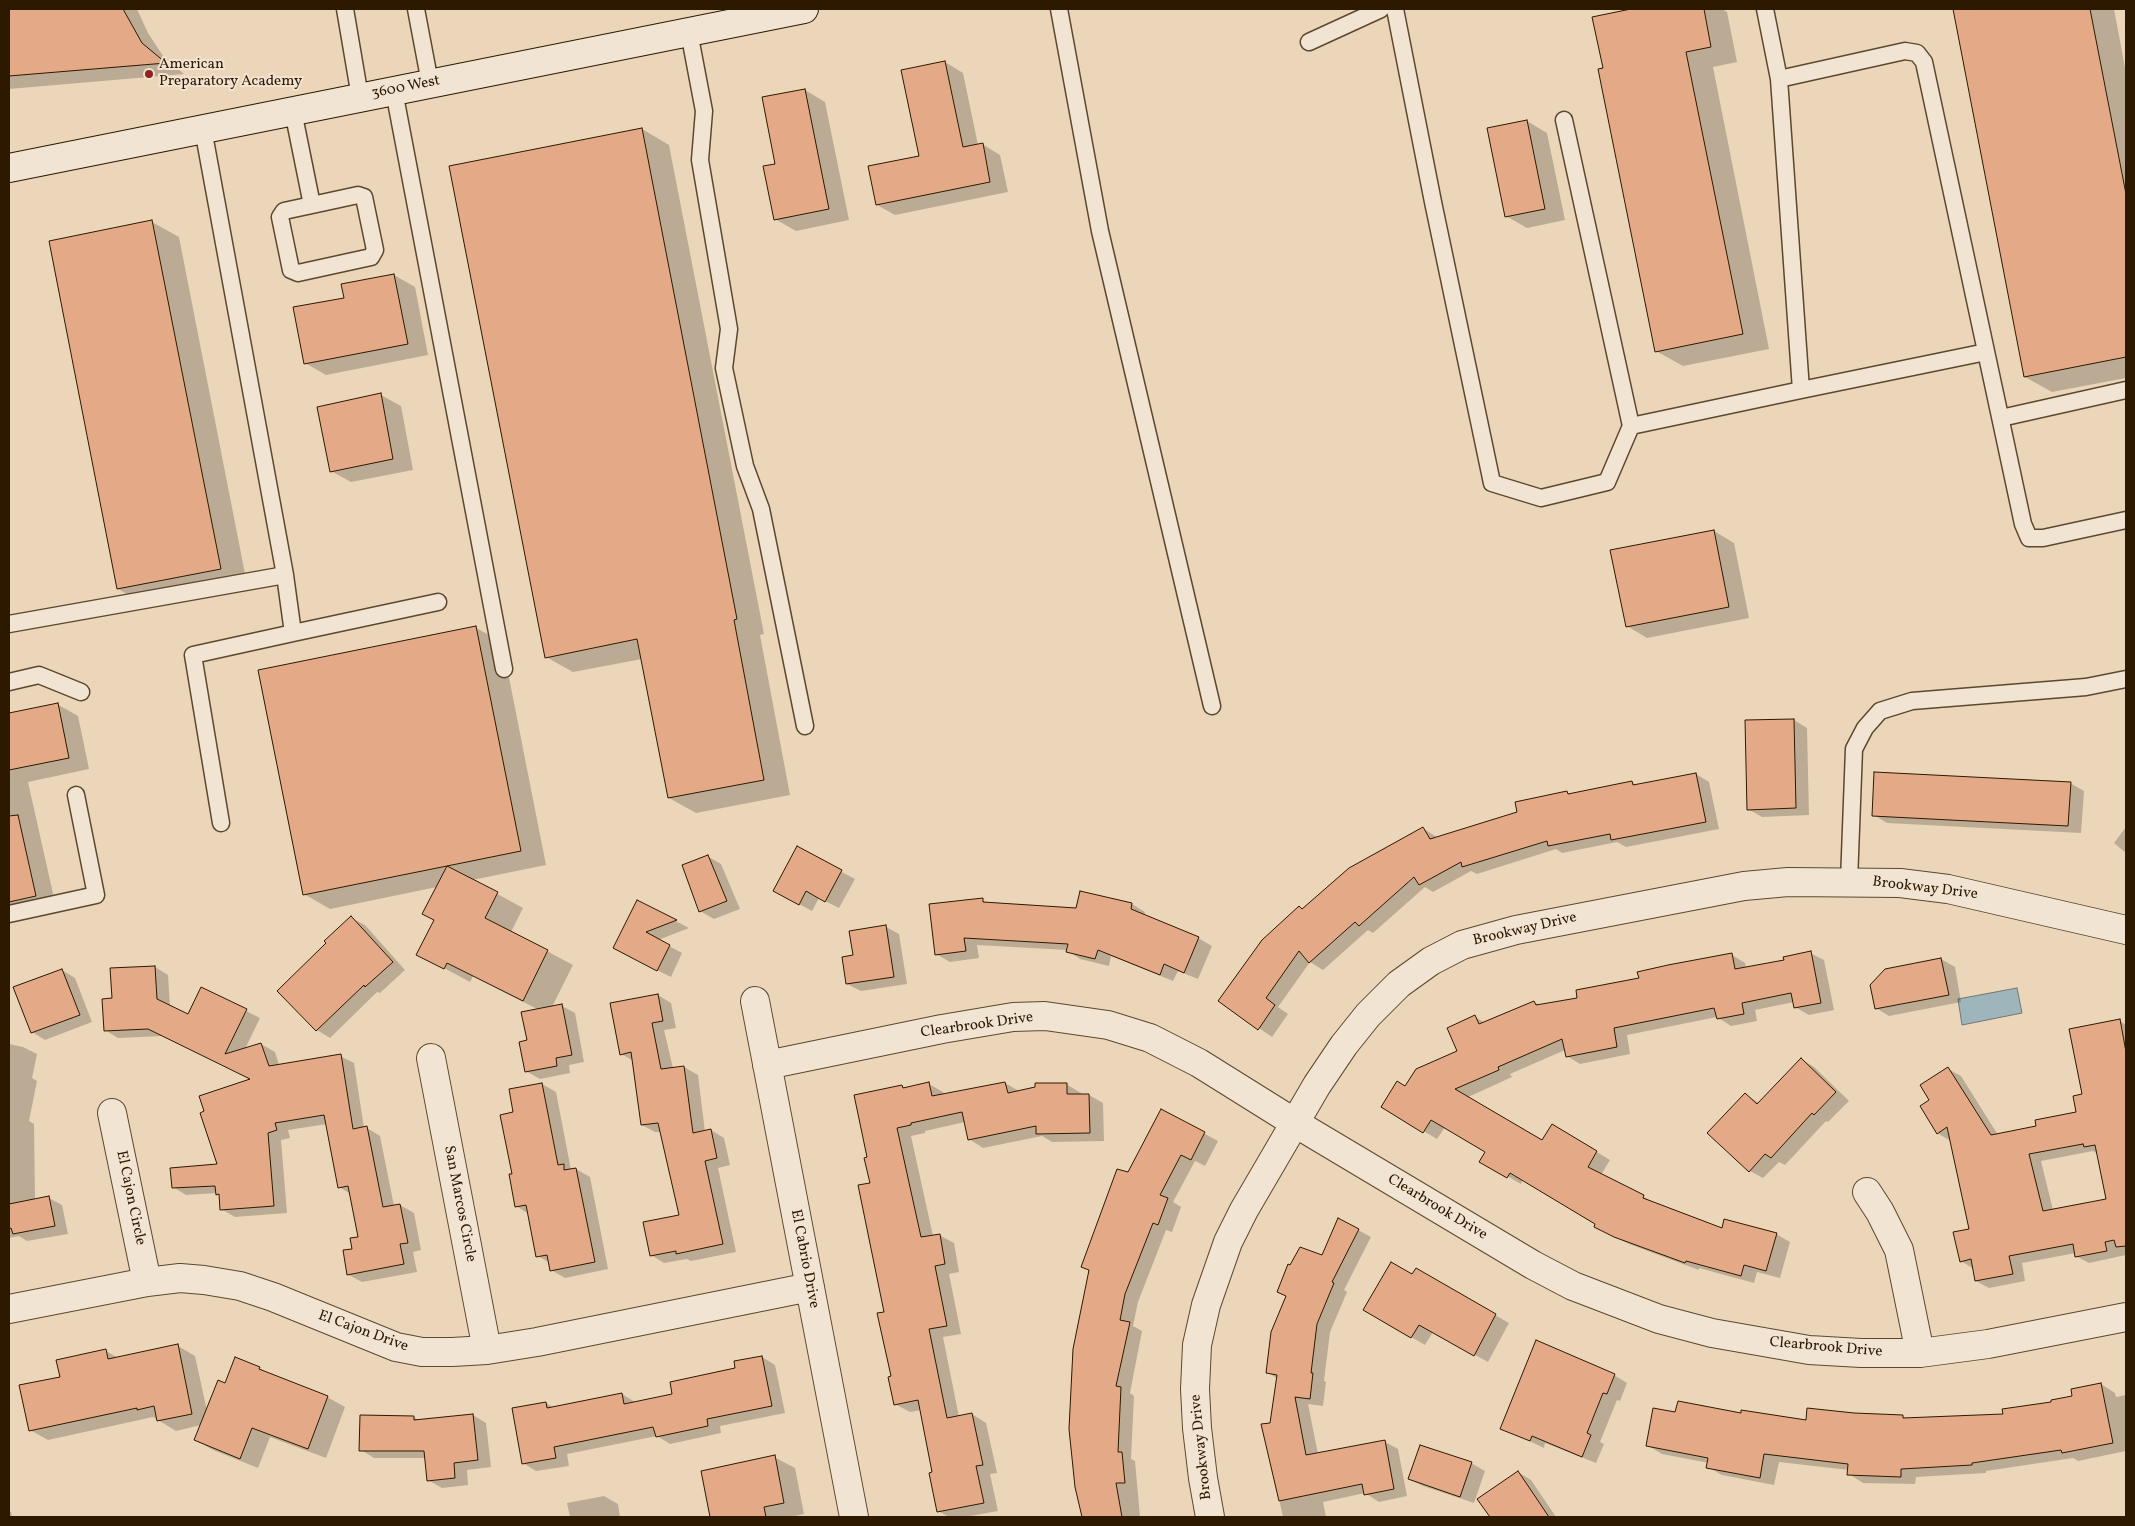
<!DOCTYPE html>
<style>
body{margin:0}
#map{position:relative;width:2135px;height:1526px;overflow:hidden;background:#ebd6b9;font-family:Vollkorn,serif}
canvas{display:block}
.frame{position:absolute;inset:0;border:10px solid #2d1800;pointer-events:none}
</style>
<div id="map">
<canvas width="2135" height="1526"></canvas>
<div class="frame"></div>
</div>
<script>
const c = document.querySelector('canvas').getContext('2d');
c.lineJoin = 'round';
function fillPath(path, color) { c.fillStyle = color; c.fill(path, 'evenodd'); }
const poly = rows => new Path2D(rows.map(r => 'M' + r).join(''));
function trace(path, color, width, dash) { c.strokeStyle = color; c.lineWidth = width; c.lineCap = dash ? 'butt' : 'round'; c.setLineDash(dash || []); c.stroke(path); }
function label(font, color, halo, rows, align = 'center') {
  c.font = font + ' Vollkorn,serif'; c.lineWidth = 4; c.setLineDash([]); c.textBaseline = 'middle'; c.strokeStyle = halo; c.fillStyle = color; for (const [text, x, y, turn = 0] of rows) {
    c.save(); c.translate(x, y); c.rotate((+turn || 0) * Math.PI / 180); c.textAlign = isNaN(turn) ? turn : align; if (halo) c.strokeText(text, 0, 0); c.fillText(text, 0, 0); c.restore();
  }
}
const water = poly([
 [2017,988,2022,1013,1962,1025,1958,999,2017,988]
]);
const shadow = poly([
 [9,9,137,9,148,33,163,56,184,74,9,89],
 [1638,9,1722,9,1727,12,1737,62,1713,67,1769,349,1683,366,1656,351,1594,18],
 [1954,9,2114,9,2126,73,2126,378,2052,392,2025,377],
 [945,62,963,73,978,145,982,144,1000,155,1008,192,895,215,877,205,921,157],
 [805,90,825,102,849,220,796,231,775,219,777,165],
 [1527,121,1547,133,1565,220,1527,228,1506,216],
 [642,129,669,145,764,634,760,635,790,795,696,813,669,798,642,659,573,672,546,657],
 [152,222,179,237,247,584,145,604,118,589],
 [394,275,415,287,428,355,326,375,305,363,345,299],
 [381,395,401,406,413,470,351,482,331,471],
 [1714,531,1734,543,1749,618,1647,638,1627,626],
 [476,628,502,642,546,865,472,880,523,908,511,932,573,965,552,1007,562,1006,575,1013,584,1062,569,1065,570,1073,540,1079,526,1071,528,1041,539,1010,473,976,470,982,418,954,435,921,437,887,330,909,304,894],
 [57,704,78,716,89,769,28,782,56,907,9,917,9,714],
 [1794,720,1807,728,1809,815,1762,817,1748,809],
 [1696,774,1709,782,1719,829,1626,847,1617,842,1562,853,1556,849,1477,874,1471,871,1433,892,1425,887,1373,933,1368,930,1323,970,1310,962,1278,1007,1288,1014,1272,1037,1220,1001,1303,910,1423,828,1438,838,1518,813,1567,793,1571,795,1632,782,1637,786],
 [2070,783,2084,791,2081,833,1887,823,1874,815],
 [2126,827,2126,853,2114,843],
 [797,848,855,879,839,908,819,898,812,911,788,898],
 [707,856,721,864,740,909,714,919,700,911],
 [1081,892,1132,904,1145,912,1144,916,1198,938,1212,946,1198,979,1178,971,1173,981,1111,956,1109,966,1080,959,1067,950,977,945,979,958,950,962,936,954,982,900,990,904,1077,909],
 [637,901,689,928,658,940,682,953,671,977,628,956],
 [351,918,365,925,405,970,380,993,377,992,330,1038,317,1030,279,991],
 [886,927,899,934,907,984,861,991,847,984,855,957],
 [1810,953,1824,960,1834,1010,1809,1015,1795,1007,1794,1002,1755,1010,1757,1021,1731,1026,1717,1017,1627,1035,1630,1054,1580,1064,1567,1056,1565,1050,1510,1074,1512,1077,1466,1098,1542,1142,1552,1125,1610,1160,1601,1175,1657,1204,1723,1229,1776,1234,1790,1242,1780,1278,1757,1272,1754,1283,1699,1268,1699,1270,1629,1244,1609,1234,1597,1223,1523,1179,1521,1184,1481,1161,1487,1151,1445,1127,1437,1139,1382,1106,1406,1087,1459,1051,1475,1017,1485,1023,1534,1002,1541,1006,1579,999,1640,979,1732,955,1745,963,1746,968,1785,961],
 [1941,959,1955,967,1961,1002,1889,1016,1876,1008],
 [155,967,168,975,170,1007,189,1016,202,989,260,1018,245,1049,261,1044,275,1052,279,1065,340,1056,354,1063,364,1128,367,1128,380,1136,394,1206,400,1205,414,1213,421,1250,413,1252,417,1272,362,1282,349,1275,353,1250,359,1238,351,1194,339,1187,327,1124,288,1130,290,1138,281,1140,287,1213,235,1217,221,1209,220,1196,217,1193,186,1195,173,1187,219,1165,252,1080,163,1036,118,1038,105,1030,113,999],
 [62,970,75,978,92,1022,45,1040,32,1032],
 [658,995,671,1003,676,1028,664,1030,673,1068,684,1067,698,1075,705,1132,711,1130,724,1138,730,1165,718,1168,736,1252,691,1261,687,1259,664,1263,651,1255,680,1216,661,1132,655,1132,642,1125,634,1061,621,1054],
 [2120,1021,2126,1025,2126,1255,2089,1263,2076,1256,2076,1253,2022,1263,2025,1281,1989,1288,1976,1281,1974,1269,1961,1261,1970,1230,1951,1141,1937,1133,1931,1101,1948,1069,1961,1076,1998,1135,2038,1127,2078,1113,2083,1095],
 [2093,1151,2098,1154,2107,1200,2053,1210,2041,1161],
 [9,1044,23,1047,37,1054,32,1078,37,1081,29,1121,34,1124,35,1200,49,1198,62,1205,68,1234,27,1241,19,1236,9,1238],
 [1801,1059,1814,1067,1849,1101,1828,1122,1826,1121,1785,1165,1779,1162,1763,1178,1750,1171,1745,1094,1759,1103],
 [1005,1083,1019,1091,1066,1084,1081,1093,1081,1095,1089,1095,1103,1103,1104,1141,1052,1142,1042,1136,983,1148,969,1139,965,1122,925,1131,925,1133,911,1136,933,1236,939,1235,954,1243,959,1272,949,1274,961,1334,943,1337,959,1417,972,1414,986,1423,997,1473,990,1474,998,1511,965,1517,949,1517,938,1511,934,1472,921,1410,910,1412,895,1404,869,1158,902,1086,906,1089,929,1084,943,1092,944,1095],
 [542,1084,556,1092,571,1170,576,1169,590,1177,608,1269,565,1278,551,1270,550,1263,538,1256,529,1214,516,1206,513,1175,514,1113,510,1090],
 [1162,1111,1218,1141,1205,1166,1195,1161,1173,1202,1181,1207,1172,1232,1166,1230,1138,1302,1133,1326,1142,1331,1130,1393,1134,1396,1131,1459,1135,1461,1140,1517,1082,1517,1076,1487,1090,1271,1083,1267],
 [1358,1230,1371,1237,1344,1290,1347,1292,1330,1332,1324,1381,1326,1382,1323,1406,1308,1404,1318,1454,1385,1442,1398,1449,1407,1496,1379,1502,1365,1493,1323,1502,1326,1517,1283,1517,1263,1425,1271,1424,1278,1379,1267,1372,1322,1256],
 [1416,1270,1509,1323,1488,1362,1433,1332,1425,1345,1365,1310,1412,1276],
 [178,1346,195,1356,207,1411,226,1385,259,1368,273,1376,327,1397,345,1407,326,1458,270,1437,258,1468,213,1450,195,1440,201,1425,176,1431,153,1417,48,1440,30,1430,61,1378,106,1351,118,1358],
 [762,1357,775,1365,785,1413,720,1426,721,1433,670,1444,657,1436,567,1454,569,1466,536,1471,523,1463,546,1403,554,1408,622,1394,635,1402,674,1395],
 [1614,1375,1627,1383,1620,1401,1617,1400,1600,1442,1604,1444,1596,1463,1545,1443,1544,1448,1502,1428],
 [2101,1384,2115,1393,2116,1397,2126,1395,2126,1451,2078,1461,2073,1458,1986,1471,1986,1473,1916,1477,1915,1484,1863,1483,1849,1474,1849,1470,1779,1462,1774,1485,1722,1475,1708,1467,1709,1463,1662,1454,1647,1445,1676,1413,1742,1415,1807,1422,1854,1414,1902,1416,1907,1419,2004,1415,2074,1397],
 [473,1415,486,1423,491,1467,467,1470,468,1485,442,1488,428,1480,426,1458,374,1458,361,1450,413,1417,419,1420],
 [774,1457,795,1468,804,1514,790,1517,712,1517,702,1472],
 [1471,1463,1485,1471,1474,1503,1423,1486,1409,1479],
 [1518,1472,1531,1480,1556,1517,1491,1517,1479,1499],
 [604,1496,618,1504,620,1517,570,1517,567,1503],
 [9,1511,11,1512,12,1517,9,1517]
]);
const building = poly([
 [9,9,123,9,142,43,166,63,9,76,9,9],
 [1631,9,1704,9,1711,47,1686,52,1743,334,1655,352,1598,69,1603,68,1592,17,1631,9],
 [1953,9,2090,9,2126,194,2126,357,2024,377,1953,9],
 [945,61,963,147,983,143,990,182,876,205,868,166,919,156,901,70,945,61],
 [805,89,829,209,774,220,763,166,775,164,762,97,805,89],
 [1527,120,1545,209,1505,217,1487,128,1527,120],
 [642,128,737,619,734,620,764,780,668,798,637,639,545,658,449,166,642,128],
 [152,220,221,569,117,589,49,241,152,220],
 [394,274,408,344,304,364,293,307,344,298,341,284,394,274],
 [381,393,393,459,330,472,317,407,381,393],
 [1714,530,1729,607,1626,627,1610,550,1714,530],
 [476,626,521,851,447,866,498,892,485,918,548,950,523,1001,447,963,444,969,416,955,434,920,422,914,447,866,303,895,258,670,476,626],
 [58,703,69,758,9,770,9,713,58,703],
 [1794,719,1796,808,1747,810,1745,720,1794,719],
 [1874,772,2071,782,2068,826,1872,816,1874,772],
 [1696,773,1706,822,1611,840,1610,834,1548,846,1547,841,1462,867,1461,862,1419,885,1414,877,1359,926,1355,922,1309,963,1299,951,1266,998,1275,1005,1258,1030,1218,1001,1262,940,1299,906,1302,909,1349,868,1423,827,1430,839,1517,812,1515,802,1567,791,1568,794,1632,781,1633,785,1696,773],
 [18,815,36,896,9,902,9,816,18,815],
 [797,846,842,870,825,902,806,891,799,905,773,891,797,846],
 [708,855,727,901,699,912,682,865,708,855],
 [1080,891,1132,903,1131,909,1199,937,1184,973,1164,964,1160,975,1098,950,1095,959,1066,952,1068,944,964,938,966,951,935,955,929,904,983,898,983,902,1076,908,1080,891],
 [637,900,677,920,646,932,670,945,657,971,613,948,637,900],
 [351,916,393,962,365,987,364,985,316,1031,277,991,326,943,324,941,351,916],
 [886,925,894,977,846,984,842,957,853,955,849,931,886,925],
 [1811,951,1821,1003,1794,1008,1791,993,1742,1003,1744,1014,1717,1019,1714,1008,1614,1028,1617,1047,1566,1057,1562,1039,1498,1067,1499,1070,1455,1089,1542,1140,1552,1124,1597,1151,1588,1167,1644,1195,1643,1198,1722,1228,1724,1219,1777,1233,1766,1271,1744,1265,1741,1276,1686,1261,1685,1263,1614,1237,1594,1227,1595,1224,1510,1173,1507,1178,1479,1162,1485,1152,1431,1120,1423,1133,1381,1107,1397,1081,1405,1086,1416,1069,1457,1051,1447,1028,1475,1015,1479,1024,1534,1001,1536,1005,1577,998,1576,990,1639,978,1637,972,1668,965,1732,953,1735,969,1784,960,1783,957,1811,951],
 [1941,958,1949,995,1875,1009,1870,985,1885,969,1941,958],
 [155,966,157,999,188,1014,201,987,247,1009,225,1054,261,1043,269,1066,341,1054,353,1129,367,1126,383,1207,400,1204,408,1243,400,1244,404,1264,347,1275,343,1250,352,1249,350,1238,358,1237,348,1186,338,1188,324,1115,275,1123,277,1130,268,1133,274,1206,220,1210,219,1194,216,1195,215,1186,172,1188,170,1168,217,1164,200,1113,204,1111,199,1096,250,1079,148,1029,104,1031,102,999,112,998,110,968,155,966],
 [62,969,80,1015,31,1033,13,987,62,969],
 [658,994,663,1021,652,1023,661,1069,684,1066,693,1133,711,1129,717,1158,705,1161,723,1244,676,1254,676,1251,650,1256,643,1222,679,1215,658,1123,641,1125,631,1052,620,1055,610,1003,658,994],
 [562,1004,572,1055,556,1058,557,1066,525,1072,519,1042,527,1040,521,1012,562,1004],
 [2120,1019,2126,1052,2126,1246,2116,1247,2114,1240,2105,1242,2107,1251,2075,1257,2073,1244,2009,1256,2013,1274,1975,1281,1971,1259,1960,1262,1953,1232,1969,1229,1947,1127,1937,1134,1920,1106,1929,1100,1920,1085,1948,1067,1991,1135,2036,1126,2035,1120,2076,1112,2073,1096,2082,1094,2069,1029,2120,1019],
 [2083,1144,2084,1147,2095,1145,2106,1199,2043,1211,2029,1154,2083,1144],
 [1801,1058,1836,1092,1814,1115,1812,1113,1771,1158,1765,1154,1749,1172,1707,1133,1745,1093,1757,1104,1801,1058],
 [929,1082,932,1096,1005,1082,1008,1093,1035,1087,1035,1083,1067,1083,1067,1094,1089,1094,1090,1133,1036,1134,1036,1126,968,1140,962,1112,911,1123,911,1125,897,1128,921,1237,940,1234,945,1264,935,1266,947,1326,929,1329,947,1418,972,1413,983,1465,976,1466,984,1503,937,1512,929,1473,932,1472,918,1400,894,1405,888,1377,891,1376,877,1313,884,1312,858,1185,870,1183,864,1158,867,1157,854,1095,902,1085,903,1088,929,1082],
 [542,1083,558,1165,564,1164,564,1170,576,1168,595,1262,550,1271,547,1255,536,1257,526,1205,515,1207,509,1174,512,1174,500,1115,513,1112,509,1089,542,1083],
 [1161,1109,1205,1132,1191,1160,1181,1155,1160,1195,1168,1198,1158,1225,1153,1223,1125,1294,1120,1320,1130,1322,1116,1386,1121,1387,1118,1452,1122,1452,1125,1483,1116,1483,1122,1517,1082,1517,1075,1487,1069,1429,1073,1349,1089,1270,1081,1267,1117,1169,1128,1172,1161,1109],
 [49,1196,55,1226,13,1234,11,1228,9,1229,9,1204,49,1196],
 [1338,1218,1359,1229,1332,1282,1334,1283,1317,1324,1311,1373,1313,1373,1310,1399,1295,1397,1306,1455,1385,1440,1394,1489,1364,1495,1362,1484,1279,1501,1261,1424,1270,1423,1277,1375,1266,1373,1271,1332,1286,1296,1277,1292,1288,1264,1290,1265,1300,1247,1322,1255,1338,1218],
 [1391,1262,1412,1274,1416,1268,1496,1314,1474,1356,1419,1325,1411,1338,1363,1310,1391,1262],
 [1536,1340,1615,1374,1607,1394,1603,1393,1587,1433,1591,1435,1582,1457,1532,1436,1530,1441,1500,1429,1536,1340],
 [178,1344,192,1414,157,1421,154,1406,137,1410,137,1408,29,1431,19,1385,60,1377,56,1360,106,1349,108,1359,178,1344],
 [762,1356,772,1406,707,1419,708,1426,656,1437,653,1427,554,1447,556,1458,522,1464,512,1408,546,1402,547,1408,622,1393,624,1404,672,1394,670,1382,735,1368,734,1361,762,1356],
 [235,1357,260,1367,259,1369,328,1396,308,1449,252,1428,240,1459,194,1440,218,1380,225,1383,235,1357],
 [2101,1383,2113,1443,2062,1453,2061,1450,1972,1463,1972,1465,1901,1469,1901,1477,1847,1475,1848,1464,1764,1454,1760,1478,1706,1468,1708,1458,1646,1446,1653,1408,1675,1412,1678,1401,1741,1413,1741,1410,1806,1420,1807,1408,1854,1413,1903,1415,1903,1418,2003,1414,2002,1409,2051,1402,2051,1400,2072,1396,2071,1389,2101,1383],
 [473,1414,478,1460,454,1463,455,1478,427,1481,424,1451,359,1451,360,1415,414,1416,414,1420,473,1414],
 [1420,1445,1472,1462,1460,1497,1408,1479,1420,1445],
 [775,1455,784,1503,764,1507,766,1517,710,1517,701,1471,775,1455],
 [1518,1471,1549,1517,1490,1517,1477,1499,1518,1471]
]);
const lane = poly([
 [345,9,360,97],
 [416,9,430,83],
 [1059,9,1100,231,1212,706],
 [1395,9,1433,202,1492,483,1541,498,1607,482,1631,426],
 [689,32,704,111,700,160,729,329,724,368,745,466,761,509,805,726],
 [1309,42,1381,9],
 [1779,79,1905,51,1917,53,1924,62,2023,524,2029,538,2043,538,2126,520],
 [394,91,504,669],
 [293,111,312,205,358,195,364,197,375,250,371,257,298,273,291,270,280,217,284,211,312,205],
 [1564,120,1631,426,1801,390,1779,79,1765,9],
 [1801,390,1986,352],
 [2001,418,2126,390],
 [9,624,285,575,203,129],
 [293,633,438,602],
 [9,682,39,675,81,692],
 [221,823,193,655,293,633,285,575],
 [1849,881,1854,749,1865,728,1880,711,1912,701,2086,687,2126,679],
 [9,914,96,895,76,795]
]);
const street = poly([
 [755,1001,854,1517],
 [431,1058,487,1350],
 [767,1065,942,1029,1013,1017,1045,1016,1108,1025,1150,1038,1199,1063,1295,1123,1533,1265,1573,1286,1659,1319,1712,1333,1809,1350,1861,1353,1920,1353,1988,1344,2126,1317],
 [112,1113,147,1282],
 [1867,1192,1880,1212,1899,1250,1920,1353],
 [9,1309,147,1282,180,1278,204,1280,240,1286,273,1297,396,1347,422,1352,452,1352,487,1350,537,1342,810,1287],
 [1210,1517,1203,1478,1197,1428,1195,1389,1197,1345,1206,1305,1228,1242,1244,1210,1317,1085,1344,1045,1368,1015,1399,984,1431,961,1462,945,1516,930,1744,886,1788,882,1900,883,1948,889,2126,930]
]);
const secondary = poly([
 [9,168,804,9]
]);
const markers = [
 [149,74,5,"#8f2418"]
];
const poiNames = [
 ["American",159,65],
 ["Preparatory Academy",159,82]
];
const streetNames = [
 ["3600 West",406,88,-11],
 ["Brookway Drive",1925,889,7],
 ["Brookway Drive",1525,930,-13],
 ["Clearbrook Drive",977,1026,-8],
 ["El Cajon Circle",130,1198,78],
 ["San Marcos Circle",459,1204,79],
 ["Clearbrook Drive",1437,1208,31],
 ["El Cabrio Drive",804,1259,79],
 ["El Cajon Drive",363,1332,20],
 ["Clearbrook Drive",1826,1348,5],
 ["Brookway Drive",1202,1447,-96]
];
fillPath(water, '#9eb6bb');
trace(water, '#717770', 1);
fillPath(shadow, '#0003');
fillPath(building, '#e4aa88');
trace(building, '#2d1800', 1);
trace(lane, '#5c482e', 19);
trace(street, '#5c482e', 30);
trace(secondary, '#2d1800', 30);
trace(lane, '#f2e4d2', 16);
trace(street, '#f2e4d2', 28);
trace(secondary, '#f2e4d2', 28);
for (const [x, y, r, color] of markers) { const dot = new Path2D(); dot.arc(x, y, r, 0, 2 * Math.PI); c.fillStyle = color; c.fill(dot); trace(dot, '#f2e4d2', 2); }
label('15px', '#2d1800', '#f2e4d2', poiNames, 'left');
label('15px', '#2d1800', '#f2e4d2', streetNames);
</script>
